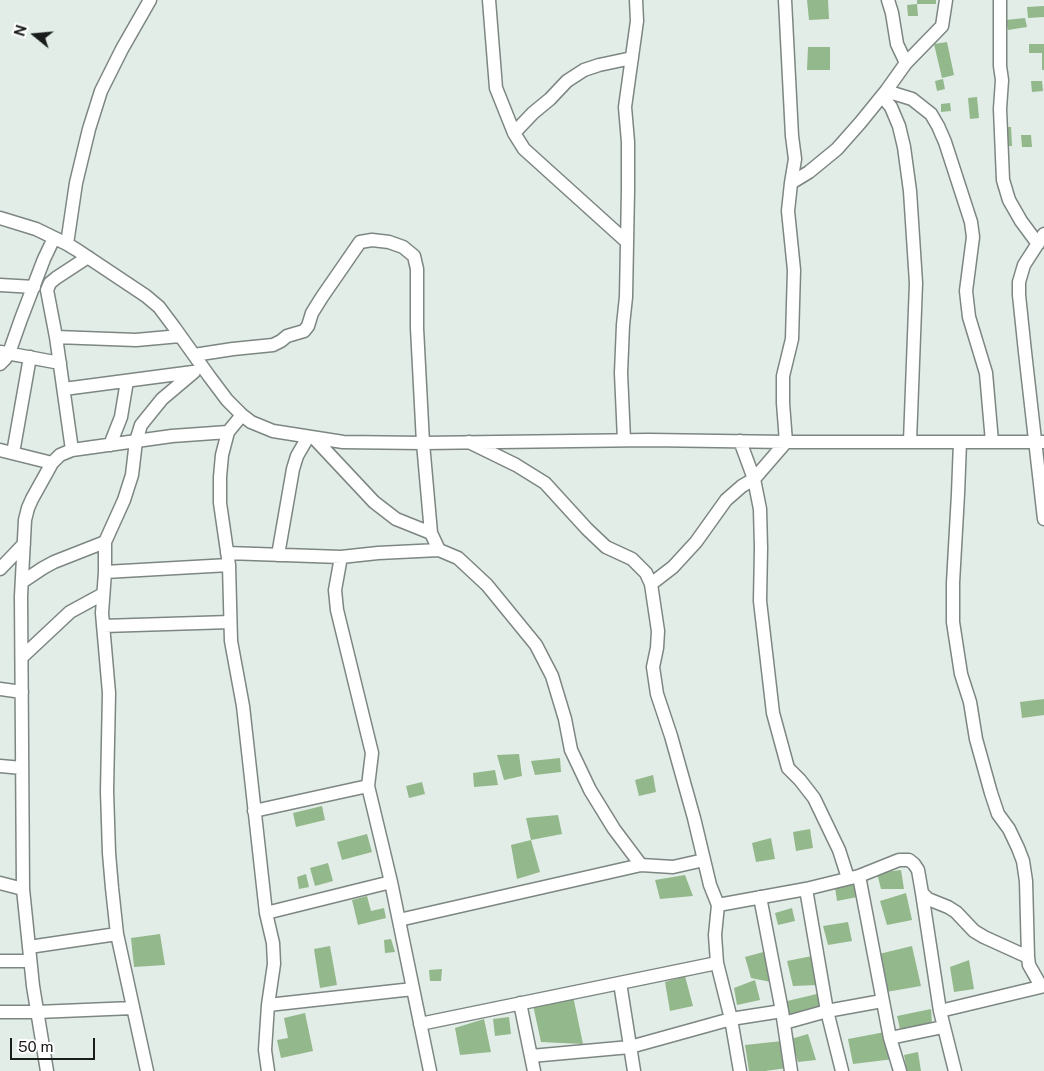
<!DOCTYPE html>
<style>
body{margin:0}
#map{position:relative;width:1044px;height:1071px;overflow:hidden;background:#e2ede7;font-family:"Public Sans",sans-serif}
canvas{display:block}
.north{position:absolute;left:10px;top:10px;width:50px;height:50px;-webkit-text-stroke:4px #fff;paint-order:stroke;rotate:287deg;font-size:14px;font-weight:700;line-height:20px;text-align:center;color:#181c1a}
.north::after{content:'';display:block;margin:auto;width:18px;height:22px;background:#181c1a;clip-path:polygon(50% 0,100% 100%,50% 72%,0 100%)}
.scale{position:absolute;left:10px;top:1038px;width:85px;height:22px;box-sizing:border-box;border:2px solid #181c1a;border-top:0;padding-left:6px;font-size:15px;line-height:18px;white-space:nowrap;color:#181c1a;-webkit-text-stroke:4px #fff;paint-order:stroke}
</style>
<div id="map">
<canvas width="1044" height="1071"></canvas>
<div class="north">N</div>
<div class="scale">50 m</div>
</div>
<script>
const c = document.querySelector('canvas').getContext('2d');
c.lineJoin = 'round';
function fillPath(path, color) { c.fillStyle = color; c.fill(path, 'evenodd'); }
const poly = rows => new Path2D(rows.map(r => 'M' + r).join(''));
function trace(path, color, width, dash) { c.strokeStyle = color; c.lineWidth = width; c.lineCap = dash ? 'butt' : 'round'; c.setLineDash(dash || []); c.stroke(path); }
const building = poly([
 [807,0,828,0,829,19,809,20],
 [917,0,936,0,936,4,917,4],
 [917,4,918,16,908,16,907,5],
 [1044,6,1044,17,1028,18,1027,7],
 [1025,18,1027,27,1008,30,1006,20],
 [947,42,954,75,942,78,934,44],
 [1029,44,1044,44,1044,70,1042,70,1042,53,1029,53],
 [808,47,830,47,830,70,807,70],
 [943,79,945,89,937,91,935,81],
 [1031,81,1042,81,1043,91,1032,92],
 [977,97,979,118,970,119,968,98],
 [950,103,951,111,941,112,941,104],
 [1004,127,1011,127,1012,146,1005,146],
 [1021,135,1031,135,1032,147,1022,147],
 [1044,699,1044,715,1022,718,1020,702],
 [519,754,522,776,504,780,497,755],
 [560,758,561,772,535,775,531,761],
 [495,770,498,785,474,787,473,773],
 [653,775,656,792,639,796,635,780],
 [422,782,425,794,409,798,406,786],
 [322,806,325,820,296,827,293,813],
 [558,815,562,834,531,840,526,818],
 [810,829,813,848,796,851,793,832],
 [367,834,372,852,342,860,337,842],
 [771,838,775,859,756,862,752,843],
 [531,840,540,872,517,879,511,845],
 [328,863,333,881,315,886,310,868],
 [901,870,904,889,881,889,877,873],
 [306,874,309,887,299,889,297,877],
 [685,875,693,896,660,899,655,880],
 [855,883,857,897,837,901,835,887],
 [906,893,912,920,887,925,880,901],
 [367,896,371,911,384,908,386,918,358,925,352,900],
 [792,908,795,921,778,925,775,913],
 [848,922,852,941,828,945,823,926],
 [160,934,165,965,134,967,131,938],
 [391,939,395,952,385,953,384,940],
 [330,946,337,985,320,988,314,949],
 [912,946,921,986,886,992,879,954],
 [767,951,771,982,751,978,745,957],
 [812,956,818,985,793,986,787,961],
 [969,960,974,989,954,992,950,967],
 [442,969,441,981,430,981,429,970],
 [685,976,693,1006,670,1011,665,982],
 [755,980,760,1000,737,1005,734,988],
 [821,993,823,1008,785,1015,783,1002],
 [573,996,583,1044,541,1042,533,1005],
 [931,1009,932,1023,900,1029,897,1016],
 [305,1013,313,1051,281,1058,277,1040,288,1038,284,1018],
 [509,1017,511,1034,495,1036,493,1019],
 [484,1019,491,1052,460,1055,455,1028],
 [885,1032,894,1059,853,1064,848,1039],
 [808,1034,816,1060,798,1062,791,1039],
 [782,1041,787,1068,765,1071,749,1071,745,1045],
 [918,1052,921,1071,907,1071,904,1055]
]);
const street = poly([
 [489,0,496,88,514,133,524,149,627,242],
 [888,0,892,13,897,44,906,63],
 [1000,0,1000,66,1002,80,1000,109,1003,180,1009,200,1021,221,1038,244],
 [886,91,912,99,931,114,938,126,945,142,971,222,973,237,966,291,969,317,986,373,992,442],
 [882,96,891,107,899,126,904,147,910,191,916,283,910,441],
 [514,133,533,113,550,99,567,81,584,70,599,65,632,58],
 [791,183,809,172,837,149,860,123,886,91,906,63,942,26,946,0],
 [0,218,36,229,67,244,77,250,146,296,159,307,174,327,209,376,227,400,242,415,251,422,273,431,343,442,423,443,649,440,786,442,1044,442],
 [1044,234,1024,265,1019,282,1019,295,1025,352,1044,519],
 [67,244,76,183,89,129,101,91,122,49,150,0],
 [0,285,34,287],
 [56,337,136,340,180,336],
 [1,352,60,363],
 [194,355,233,349,273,345,281,341,287,336,304,331,308,326,312,313,322,297,360,242,372,240,389,242,403,247,414,256,417,269,417,328,423,443,431,533],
 [0,364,5,359,9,353,21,319,44,259,54,238],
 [64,389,193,372],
 [242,415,228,432,222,455,220,477,220,503,229,565,231,641,243,706,266,913,273,943,274,964,268,1005,265,1050,268,1071],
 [314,438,374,502,396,519,431,533,439,550,458,558,487,585,536,645,552,676,565,719,571,750,590,790,614,829,641,865],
 [624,440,621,373,623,325,626,297,628,190,628,142,625,107,637,21,636,0],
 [740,441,754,479,760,509,761,548,760,601,773,713,788,768,800,780,814,798,839,850,848,878],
 [469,442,516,465,545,483,587,529,606,547,632,559,646,573,651,584,658,631,657,648,653,667,657,694,671,736,694,818,710,885,718,905,715,935,717,963,731,1019,740,1071],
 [960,442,958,494,953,583,953,622,961,674,970,702,976,739,991,793,998,814,1009,829,1018,848,1023,861,1026,881,1028,957],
 [110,445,121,417,127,381],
 [0,450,52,463],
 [72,450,56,337,47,290,50,283,56,278,88,257],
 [13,453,30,357],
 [227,553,341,557,378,553,439,550],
 [278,555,293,469,297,456,308,437],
 [341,557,335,590,337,610,372,753,368,786,391,882,430,1071],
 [0,569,24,544],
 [105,572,229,565],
 [22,582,43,568,54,562,105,542],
 [651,584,673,567,696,542,726,500,742,486,754,479,786,442,783,403,783,376,792,339,794,270,788,211,791,183,795,159,792,136,785,0],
 [103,626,230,622],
 [22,657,70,612,103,594],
 [0,689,22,692],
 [0,766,22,768],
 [254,811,368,786],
 [859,876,890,1038,900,1071],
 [0,883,23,889],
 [806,889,827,1011,842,1071],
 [922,893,928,899,948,907,956,912,974,931,984,937,1028,957,1029,965,1041,986],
 [760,897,782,1011,791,1071],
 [718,905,806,889,859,876,899,860,909,860,914,864,918,870,922,893,940,1011,955,1071],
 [266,913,391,882],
 [399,920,641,865,673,867,704,860],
 [29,947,117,934],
 [0,961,30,961],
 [620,983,634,1071],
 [520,1003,534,1071],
 [268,1005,413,989],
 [940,1011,1044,986],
 [0,1012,37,1012,133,1008],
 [784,1023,827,1011,882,1001],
 [420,1024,717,963],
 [890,1038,943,1027],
 [531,1056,630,1047,731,1019,782,1011],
 [47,1071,33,986,23,889,21,596,25,520,28,508,32,499,52,463,60,455,72,450,172,436,228,432],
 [147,1071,117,934,112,888,109,853,107,791,109,693,102,613,105,572,105,542,124,500,132,475,136,441,141,425,162,399,194,372]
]);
fillPath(building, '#93b88b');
trace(street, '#7d8682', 15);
trace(street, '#fff', 12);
</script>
